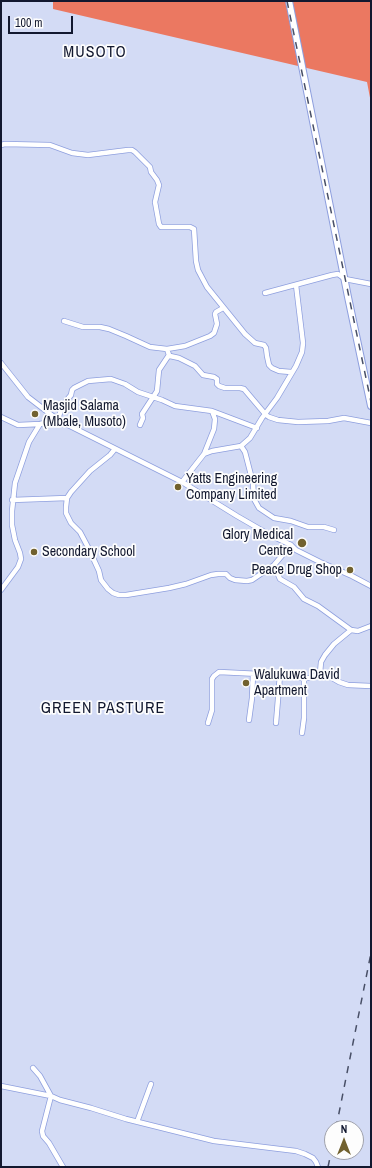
<!DOCTYPE html>
<style>
body{margin:0}
#map{position:relative;width:372px;height:1168px;overflow:hidden;background:#d3dbf5;font-family:"Archivo Narrow",sans-serif}
canvas{display:block}
.frame{position:absolute;inset:0;border:2px solid #12182f;pointer-events:none}
.north{position:absolute;left:324px;top:1120px;width:40px;height:40px;box-sizing:border-box;background:#fdfdfd;border:1px solid #9fa1ab;border-radius:50%;rotate:0deg;font-size:11px;font-weight:700;line-height:16px;text-align:center;color:#12182f}
.north::after{content:'';display:block;margin:auto;width:14px;height:18px;background:#71612f;clip-path:polygon(50% 0,100% 100%,50% 72%,0 100%)}
.scale{position:absolute;left:8px;top:16px;width:65px;height:18px;box-sizing:border-box;border:2px solid #12182f;border-top:0;padding-left:5px;font-size:12px;line-height:14px;white-space:nowrap;color:#12182f;-webkit-text-stroke:3px #fdfdfd;paint-order:stroke}
</style>
<div id="map">
<canvas width="372" height="1168"></canvas>
<div class="frame"></div>
<div class="north">N</div>
<div class="scale">100 m</div>
</div>
<script>
const c = document.querySelector('canvas').getContext('2d');
c.lineJoin = 'round';
function fillPath(path, color) { c.fillStyle = color; c.fill(path, 'evenodd'); }
const poly = rows => new Path2D(rows.map(r => 'M' + r).join(''));
function trace(path, color, width, dash) { c.strokeStyle = color; c.lineWidth = width; c.lineCap = dash ? 'butt' : 'round'; c.setLineDash(dash || []); c.stroke(path); }
function label(font, color, halo, rows, align = 'center') {
  c.font = font + ' "Archivo Narrow",sans-serif'; c.lineWidth = 3.5; c.setLineDash([]); c.textBaseline = 'middle'; c.strokeStyle = halo; c.fillStyle = color; for (const [text, x, y, turn = 0] of rows) {
    c.save(); c.translate(x, y); c.rotate((+turn || 0) * Math.PI / 180); c.textAlign = isNaN(turn) ? turn : align; if (halo) c.strokeText(text, 0, 0); c.fillText(text, 0, 0); c.restore();
  }
}
const forest = poly([
 [53,1,371,1,371,103,367,82,53,9]
]);
const minor = poly([
 [1,145,5,144,50,145,72,153,88,155,128,150,132,150,135,152,150,167,151,172,157,180,159,185,155,202,159,224,161,227,190,227,194,229,196,261,198,270,207,287,245,334,255,343,264,345,266,348,267,356,269,365,272,368,279,371,291,372],
 [265,293,332,275,338,274,345,279,371,284],
 [64,321,83,327,100,327,109,329,126,336,150,347,167,349,185,346,210,336,214,333,217,324,215,314,216,312,223,308],
 [167,349,169,355,170,356,179,358,195,366,203,375,214,377,217,379,217,384,219,386,225,388,240,388,244,389,266,415,269,417,278,420,298,422,328,421,344,418,371,423],
 [1,363,28,397,58,420,182,482,237,516,270,535,291,545,296,550,320,562,352,576,371,586],
 [1,417,18,425,40,424,58,420,62,406,71,395,72,390,74,388,88,381,111,379,125,384,138,392,162,400,175,406,212,411,257,428],
 [140,425,143,418,142,414,157,391,159,370,169,355],
 [241,446,245,452,253,483,254,499,259,508,274,518,291,521,308,527,324,527,334,530],
 [115,449,110,455,90,471,71,492,67,498,66,507,66,513,71,523,80,532,89,549,99,571,101,580,108,589,113,593,119,595,126,595,169,588,186,584,211,575,218,574,226,574,230,578,235,580,247,581,252,580,274,565,291,545],
 [204,454,214,429,215,419,212,411],
 [182,482,204,454,212,451,241,446,250,438,262,418,277,398,296,366,302,352,303,343,296,285],
 [12,500,67,498],
 [274,565,280,579,294,587,304,599,318,606,351,630,358,631,371,626],
 [1,590,18,567,21,559,20,553,15,540,12,525,12,511,15,483,29,442,40,424],
 [320,673,321,662,325,655,334,644,351,630],
 [249,720,252,698,253,674],
 [208,723,212,710,212,679,214,676,219,672,280,675,304,678,310,678,320,673,325,674,339,682,348,685,371,686],
 [276,723,280,675],
 [302,733,304,718,304,678],
 [33,1068,40,1076,51,1096,42,1131,43,1136,49,1143,63,1167],
 [1,1086,51,1096,60,1100,91,1108,126,1119,214,1141,296,1151,305,1154,313,1158,316,1162,318,1167],
 [137,1122,151,1084]
]);
const secondary = poly([
 [289,1,348,297,371,406]
]);
const rail = poly([
 [287,1,371,402],
 [336,1128,371,953],
 [328,1167,332,1148]
]);
const markers = [
 [35,414,4,"#71612f"],
 [178,487,4,"#71612f"],
 [302,543,5,"#71612f"],
 [34,552,4,"#71612f"],
 [350,570,4,"#71612f"],
 [246,683,4,"#71612f"]
];
const poiNames = [
 ["Masjid Salama",43,406],
 ["(Mbale, Musoto)",43,422],
 ["Yatts Engineering",186,479],
 ["Company Limited",186,495],
 ["Glory Medical",293,535,"right"],
 ["Centre",293,551,"right"],
 ["Secondary School",42,552],
 ["Peace Drug Shop",342,570,"right"],
 ["Walukuwa David",254,675],
 ["Apartment",254,691]
];
const quarterNames = [
 ["MUSOTO",95,53],
 ["GREEN PASTURE",103,709]
];
fillPath(forest, '#eb7861');
trace(minor, '#8e9fde', 6);
trace(secondary, '#8e9fde', 8);
trace(minor, '#fff', 4.5);
trace(secondary, '#fff', 6);
trace(rail, '#484f66', 1.5, [7, 7]);
for (const [x, y, r, color] of markers) { const dot = new Path2D(); dot.arc(x, y, r, 0, 2 * Math.PI); c.fillStyle = color; c.fill(dot); trace(dot, '#fdfdfd', 1.5); }
label('14px', '#12182f', '#fdfdfd', poiNames, 'left');
c.letterSpacing = '1px';
label('16px', '#12182f', '#fdfdfd', quarterNames);
c.letterSpacing = '0px';
</script>
